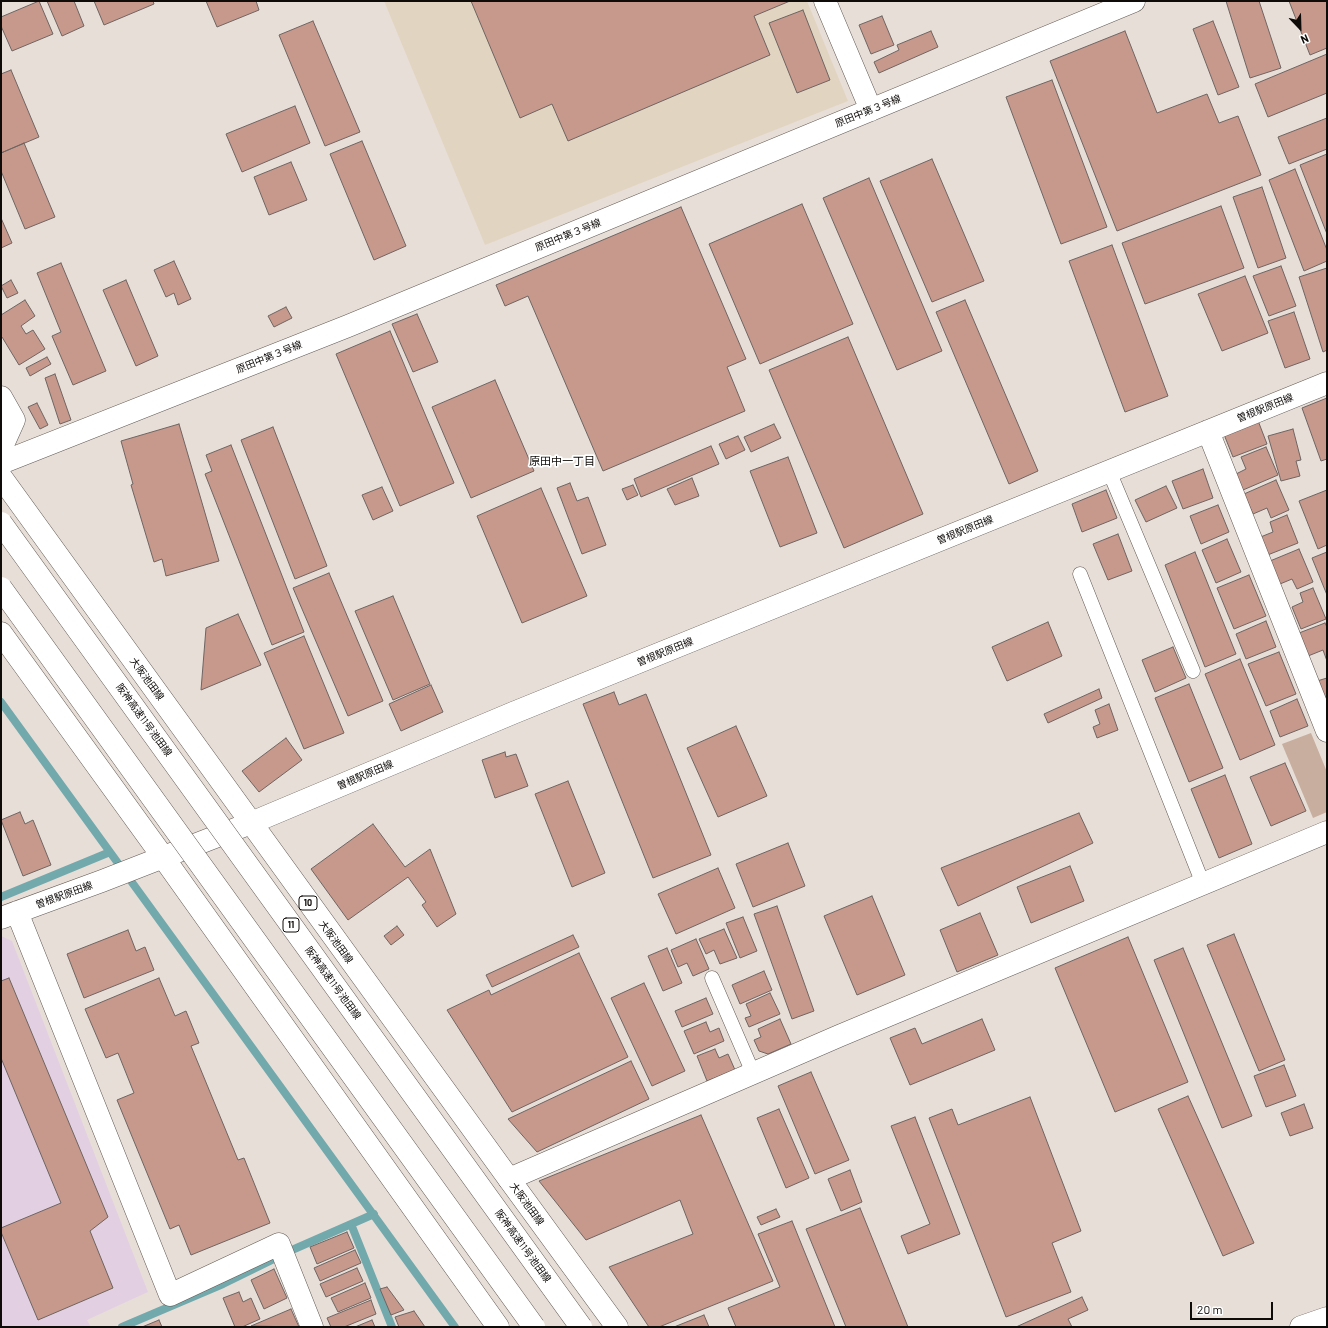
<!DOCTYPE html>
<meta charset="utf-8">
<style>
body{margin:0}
#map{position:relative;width:1328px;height:1328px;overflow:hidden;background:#e8ded8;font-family:Barlow,sans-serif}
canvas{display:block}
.frame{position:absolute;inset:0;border:2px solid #0e0b09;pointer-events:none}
.north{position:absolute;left:1280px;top:8px;width:40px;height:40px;-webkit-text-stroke:3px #fff;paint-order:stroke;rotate:157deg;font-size:11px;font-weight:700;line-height:16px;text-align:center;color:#0e0b09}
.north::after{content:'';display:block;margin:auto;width:14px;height:18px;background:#0e0b09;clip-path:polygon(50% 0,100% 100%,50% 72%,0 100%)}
.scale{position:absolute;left:1190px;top:1302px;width:83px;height:18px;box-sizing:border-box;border:2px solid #0e0b09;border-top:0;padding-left:5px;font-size:12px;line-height:14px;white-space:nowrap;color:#0e0b09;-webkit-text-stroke:3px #fff;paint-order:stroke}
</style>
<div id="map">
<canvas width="1328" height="1328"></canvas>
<div class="frame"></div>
<div class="north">N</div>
<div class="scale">20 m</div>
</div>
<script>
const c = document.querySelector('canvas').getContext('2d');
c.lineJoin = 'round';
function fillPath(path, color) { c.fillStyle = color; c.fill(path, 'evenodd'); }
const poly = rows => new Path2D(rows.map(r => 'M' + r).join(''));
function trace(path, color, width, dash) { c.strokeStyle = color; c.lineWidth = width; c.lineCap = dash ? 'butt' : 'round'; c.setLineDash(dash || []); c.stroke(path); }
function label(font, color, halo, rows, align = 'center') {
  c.font = font + ' Barlow,"Noto Sans JP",sans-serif'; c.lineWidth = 3.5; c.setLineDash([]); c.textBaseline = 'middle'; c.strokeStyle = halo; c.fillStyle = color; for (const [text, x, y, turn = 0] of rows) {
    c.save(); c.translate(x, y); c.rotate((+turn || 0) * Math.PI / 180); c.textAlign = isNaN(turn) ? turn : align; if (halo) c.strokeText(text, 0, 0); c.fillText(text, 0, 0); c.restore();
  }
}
const industrial = poly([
 [384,1,807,1,848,101,485,245]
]);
const education = poly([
 [1,936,12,941,148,1292,87,1320,91,1327,1,1327]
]);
const green = poly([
 [1311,733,1327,772,1327,812,1313,818,1282,744]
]);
const stream = poly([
 [1,702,455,1327],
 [1,897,110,852],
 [351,1224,392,1327],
 [292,1250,374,1214],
 [122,1327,223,1284,274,1259]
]);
const building = poly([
 [39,1,53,34,12,51,1,26,1,17,39,1],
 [47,1,74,1,84,26,62,36,47,1],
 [94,1,153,1,154,4,104,25,94,1],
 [206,1,256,1,259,10,217,27,206,1],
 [471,1,790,1,754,16,770,55,568,141,552,104,520,118,471,1],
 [1226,1,1259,1,1281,68,1250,78,1226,1],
 [1289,1,1327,1,1327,48,1310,55,1289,1],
 [803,10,830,80,797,93,769,23,803,10],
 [882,16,894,45,871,54,859,25,882,16],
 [313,21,360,132,325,146,279,35,313,21],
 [1213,21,1239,87,1218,95,1193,29,1213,21],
 [931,31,938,47,879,73,874,62,899,50,897,45,931,31],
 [1125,31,1157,113,1207,94,1219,123,1238,116,1261,175,1117,231,1050,61,1125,31],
 [1327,54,1327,93,1268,117,1255,84,1327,54],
 [11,70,39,137,1,153,1,74,11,70],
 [1052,80,1107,227,1061,244,1006,97,1052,80],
 [295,106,310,143,242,172,226,134,295,106],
 [1327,118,1327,149,1289,164,1278,137,1327,118],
 [362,141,406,246,374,260,330,154,362,141],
 [24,143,55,217,25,229,1,171,1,153,24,143],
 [1327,154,1327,234,1300,165,1327,154],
 [932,159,984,281,932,302,880,181,932,159],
 [291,162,307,200,269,215,254,177,291,162],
 [1295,169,1327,250,1327,261,1304,271,1269,180,1295,169],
 [869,178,942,351,897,370,823,198,869,178],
 [1262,187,1286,258,1258,268,1233,197,1262,187],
 [802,204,853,324,760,364,709,244,802,204],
 [1221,206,1244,268,1145,304,1122,243,1221,206],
 [681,207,746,359,727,367,745,411,603,471,528,296,505,306,496,285,681,207],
 [1,218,12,243,1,248,1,218],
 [1112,245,1168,396,1125,412,1069,261,1112,245],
 [174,261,191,299,178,305,174,293,166,297,154,270,174,261],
 [61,263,106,371,73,385,52,336,61,332,37,273,61,263],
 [1281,266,1296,306,1269,316,1253,276,1281,266],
 [1327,268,1327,350,1323,352,1299,277,1327,268],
 [1245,276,1268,333,1222,351,1198,294,1245,276],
 [11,280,18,293,7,298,1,286,11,280],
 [126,280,158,356,136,366,103,290,126,280],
 [25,300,35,316,21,326,26,334,33,330,45,349,19,365,2,337,1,338,1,315,25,300],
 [965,300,1038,471,1009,484,936,312,965,300],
 [286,307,292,318,274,327,268,316,286,307],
 [1294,312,1310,359,1285,368,1268,321,1294,312],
 [417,314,438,362,413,372,392,324,417,314],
 [390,331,454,483,400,506,336,354,390,331],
 [848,337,923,514,844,548,769,370,848,337],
 [47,357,51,364,30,376,26,368,47,357],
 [55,374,71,420,60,424,45,378,55,374],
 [495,380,534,471,471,498,432,407,495,380],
 [1327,398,1327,459,1321,461,1302,408,1327,398],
 [37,403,48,425,40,429,28,407,37,403],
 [1257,418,1267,444,1233,457,1223,432,1257,418],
 [179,424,219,561,166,576,162,559,154,562,131,485,133,484,121,441,179,424],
 [774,424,781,438,751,452,744,437,774,424],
 [273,427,327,566,295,579,241,440,273,427],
 [1293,429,1301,460,1296,461,1300,476,1281,481,1268,436,1293,429],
 [738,436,745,450,726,459,719,444,738,436],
 [231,445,304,632,272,645,205,474,212,471,206,455,231,445],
 [711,446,719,464,641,497,634,479,711,446],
 [1266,447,1278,475,1243,490,1236,474,1246,469,1241,457,1266,447],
 [788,457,817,533,780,547,750,471,788,457],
 [1203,469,1213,498,1183,509,1172,481,1203,469],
 [692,478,699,496,675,505,667,489,692,478],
 [1276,480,1289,510,1271,518,1267,508,1253,514,1244,494,1276,480],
 [570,483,577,501,588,497,606,545,582,554,557,488,570,483],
 [633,485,638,495,627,500,622,489,633,485],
 [1166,486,1177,508,1146,522,1135,500,1166,486],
 [382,487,393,511,373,520,362,495,382,487],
 [541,488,587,596,522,623,477,516,541,488],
 [1106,490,1117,518,1082,532,1072,504,1106,490],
 [1327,490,1327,545,1318,549,1299,501,1327,490],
 [1218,505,1229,532,1201,544,1190,516,1218,505],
 [1287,515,1298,543,1265,556,1258,538,1273,532,1270,522,1287,515],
 [1118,534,1132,571,1108,580,1093,544,1118,534],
 [1227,539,1241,572,1216,583,1202,550,1227,539],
 [1299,549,1313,582,1297,589,1292,579,1280,584,1270,561,1299,549],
 [1195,552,1236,654,1205,667,1165,565,1195,552],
 [1327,552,1327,595,1312,558,1327,552],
 [329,573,383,701,348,716,293,588,329,573],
 [1249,575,1266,616,1234,629,1217,588,1249,575],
 [1313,588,1326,619,1301,629,1292,607,1303,602,1300,593,1313,588],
 [393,596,430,684,393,700,355,611,393,596],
 [238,614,261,665,201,690,206,628,238,614],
 [1266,621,1276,647,1246,659,1236,634,1266,621],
 [1048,622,1062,656,1007,681,992,647,1048,622],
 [1325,623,1327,627,1327,661,1323,650,1308,656,1299,633,1325,623],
 [304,636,344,733,304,749,264,653,304,636],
 [1173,647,1186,678,1155,692,1142,660,1173,647],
 [1279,652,1296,694,1266,706,1248,664,1279,652],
 [1240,659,1275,745,1240,760,1205,674,1240,659],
 [1327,678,1327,700,1324,701,1317,681,1327,678],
 [1189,684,1223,768,1189,782,1155,698,1189,684],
 [431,685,443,712,401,731,389,704,431,685],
 [1099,689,1102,698,1048,723,1044,714,1099,689],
 [614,692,619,705,646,694,711,855,653,878,583,704,614,692],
 [1297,699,1308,726,1280,737,1270,711,1297,699],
 [1109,704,1118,730,1097,738,1093,727,1100,724,1095,710,1109,704],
 [736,726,767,796,718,817,687,748,736,726],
 [286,738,302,760,259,792,242,771,286,738],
 [505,752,506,757,516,754,528,786,495,798,482,760,505,752],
 [1285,763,1306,811,1271,826,1250,777,1285,763],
 [1225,775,1252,844,1219,858,1191,789,1225,775],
 [568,781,605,873,572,887,535,794,568,781],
 [20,812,25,824,33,820,51,865,23,876,1,820,20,812],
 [1079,813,1093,843,958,906,941,868,1079,813],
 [373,824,405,867,430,849,456,914,437,927,422,905,426,902,408,877,348,920,311,869,373,824],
 [788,843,805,886,753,907,736,864,788,843],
 [1070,866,1084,901,1031,923,1017,887,1070,866],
 [718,868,735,908,676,934,658,894,718,868],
 [872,896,905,975,857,995,824,916,872,896],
 [777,906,814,1011,792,1019,754,914,777,906],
 [980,913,998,955,957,972,940,930,980,913],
 [743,917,757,951,740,958,726,923,743,917],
 [397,926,404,935,391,945,384,936,397,926],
 [724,929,737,958,720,964,714,950,706,954,699,939,724,929],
 [128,930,136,951,145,947,154,970,84,998,67,954,128,930],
 [1234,934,1285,1060,1259,1071,1207,945,1234,934],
 [573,935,579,947,492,987,486,975,573,935],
 [1128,937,1188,1082,1115,1112,1055,968,1128,937],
 [696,939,709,969,693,976,687,963,678,967,671,950,696,939],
 [667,948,682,983,663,991,648,956,667,948],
 [1183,948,1252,1116,1222,1128,1154,960,1183,948],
 [579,953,628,1057,512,1112,447,1010,489,990,491,995,579,953],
 [764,971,772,990,740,1004,732,985,764,971],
 [9,978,108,1217,90,1231,113,1288,38,1320,1,1232,1,1228,61,1203,1,1058,1,981,9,978],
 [159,978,175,1016,186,1011,199,1043,191,1046,238,1160,244,1158,270,1223,191,1255,179,1225,170,1229,117,1100,134,1093,118,1053,106,1058,85,1009,159,978],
 [644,983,685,1071,652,1086,611,998,644,983],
 [770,993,780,1014,749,1027,745,1018,751,1016,746,1004,770,993],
 [706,998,713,1014,682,1027,675,1011,706,998],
 [780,1019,791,1044,768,1054,759,1051,754,1040,761,1037,758,1029,780,1019],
 [982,1019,995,1050,910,1085,890,1038,915,1028,922,1044,982,1019],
 [706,1022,710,1032,719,1028,724,1041,694,1054,684,1031,706,1022],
 [715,1049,719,1058,728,1054,735,1070,707,1081,697,1056,715,1049],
 [631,1061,649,1099,537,1152,508,1119,631,1061],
 [1284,1065,1296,1096,1266,1107,1254,1076,1284,1065],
 [811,1072,849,1160,815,1174,778,1086,811,1072],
 [1188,1096,1254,1243,1223,1256,1158,1109,1188,1096],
 [1030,1097,1081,1231,1052,1243,1071,1292,1006,1317,929,1118,952,1109,958,1125,1030,1097],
 [1304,1104,1313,1128,1290,1136,1281,1113,1304,1104],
 [779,1109,809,1178,786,1188,757,1118,779,1109],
 [701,1115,773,1281,659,1327,649,1327,609,1267,693,1234,680,1200,586,1240,539,1181,701,1115],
 [915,1117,960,1234,908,1254,901,1236,930,1224,891,1126,915,1117],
 [850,1170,862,1202,841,1211,828,1179,850,1170],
 [860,1208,908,1327,846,1327,806,1229,860,1208],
 [776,1209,780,1217,761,1225,757,1217,776,1209],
 [792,1221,835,1327,736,1327,728,1308,780,1287,758,1234,792,1221],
 [347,1232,354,1248,317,1264,310,1247,347,1232],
 [355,1250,361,1263,320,1281,314,1268,355,1250],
 [357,1268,363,1281,326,1297,320,1284,357,1268],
 [274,1269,287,1298,264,1309,251,1280,274,1269],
 [365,1283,371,1298,338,1312,331,1298,365,1283],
 [387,1287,404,1310,391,1315,380,1289,387,1287],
 [239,1292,243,1302,251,1298,260,1319,242,1327,235,1327,223,1298,239,1292],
 [1082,1297,1088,1310,1068,1319,1072,1327,1016,1327,1082,1297],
 [371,1300,376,1314,344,1327,331,1327,327,1318,371,1300],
 [291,1309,299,1327,251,1326,291,1309],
 [414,1311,425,1327,399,1327,395,1317,414,1311],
 [704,1315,709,1327,674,1327,704,1315],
 [159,1320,162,1327,142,1327,159,1320],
 [372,1320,375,1327,355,1327,372,1320]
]);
const lane = poly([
 [1109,471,1193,671],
 [1080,574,1203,884],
 [712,978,753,1073]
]);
const street = poly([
 [825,1,871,110],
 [1208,431,1327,731],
 [1,463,348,326,1134,1],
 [17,912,170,1295,279,1244,312,1327],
 [1,918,102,881,251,823,513,713,1327,383],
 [509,1179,839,1036,1327,832],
 [1301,1327,1327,1318]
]);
const secondary = poly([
 [1,397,14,420,1,449]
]);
const primary = poly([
 [1,477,509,1179,617,1327],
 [1,633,163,857,498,1327]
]);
const highwayBridge = poly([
 [1,523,581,1327],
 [1,588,534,1327]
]);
const shields = [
 [308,903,18],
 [291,925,16]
];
const shieldNames = [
 ["10",308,903],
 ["11",291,925]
];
const streetNames = [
 ["原田中第３号線",868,111,-22],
 ["原田中第３号線",568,235,-22],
 ["原田中第３号線",269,357,-22],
 ["曽根駅原田線",1265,408,-22],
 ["曽根駅原田線",965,530,-22],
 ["曽根駅原田線",665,652,-22],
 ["大阪池田線",147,679,54],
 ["阪神高速11号池田線",144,720,54],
 ["曽根駅原田線",365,775,-23],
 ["曽根駅原田線",64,895,-20],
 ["大阪池田線",336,942,54],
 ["阪神高速11号池田線",333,983,54],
 ["大阪池田線",527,1204,54],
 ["阪神高速11号池田線",523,1246,54]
];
const neighbourhoodNames = [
 ["原田中一丁目",562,461]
];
fillPath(industrial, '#e1d5c1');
fillPath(education, '#e2d0e2');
fillPath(green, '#c7ae9e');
trace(stream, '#72a9ac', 8);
fillPath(building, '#c7998c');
trace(building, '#6e6461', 1);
trace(lane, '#625954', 15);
trace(street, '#625954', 23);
trace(secondary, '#625954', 23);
trace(primary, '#625954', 23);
trace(lane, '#fff', 14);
trace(street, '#fff', 22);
trace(secondary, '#fff', 22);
trace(primary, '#fff', 22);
trace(highwayBridge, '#625954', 23, []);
trace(highwayBridge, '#fff', 22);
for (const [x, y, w] of shields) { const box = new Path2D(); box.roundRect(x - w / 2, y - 7, w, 14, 3); c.fillStyle = '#fff'; c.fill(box); trace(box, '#0e0b09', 1); }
label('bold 9px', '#0e0b09', null, shieldNames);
label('10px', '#0e0b09', '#fff', streetNames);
label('11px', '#0e0b09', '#fff', neighbourhoodNames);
</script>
